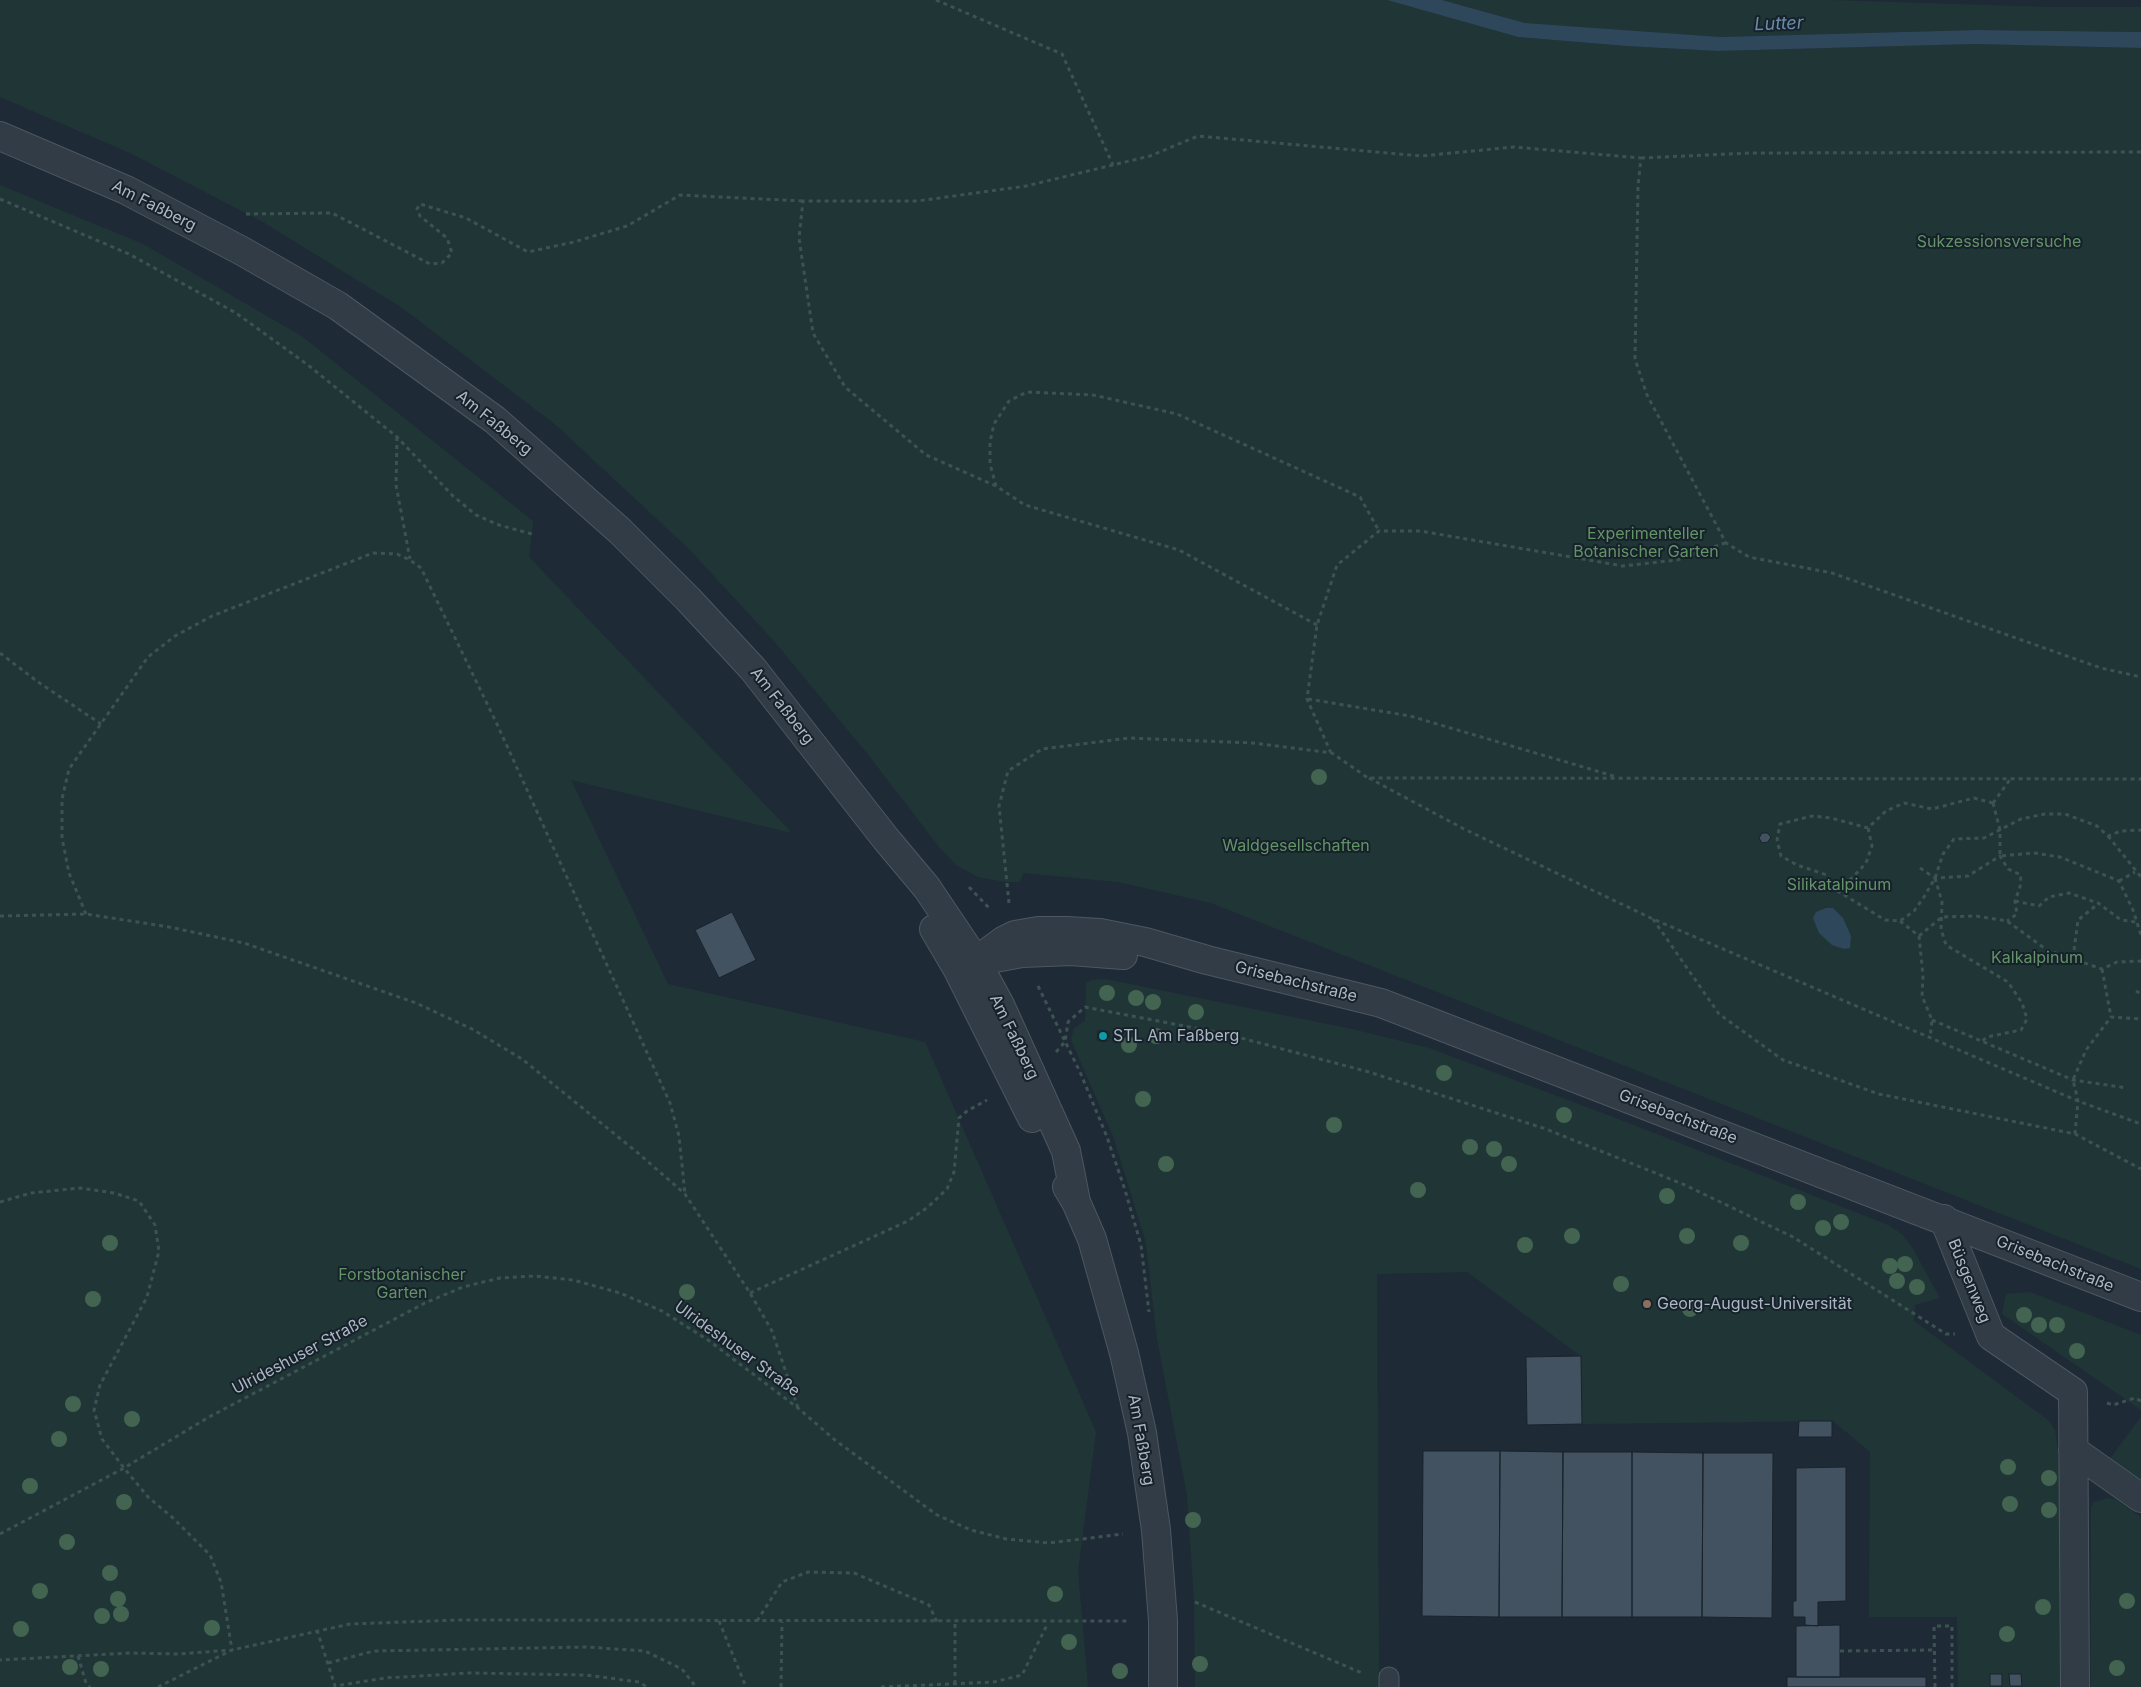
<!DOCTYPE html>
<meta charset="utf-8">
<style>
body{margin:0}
canvas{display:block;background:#1e2a35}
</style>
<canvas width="2141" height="1687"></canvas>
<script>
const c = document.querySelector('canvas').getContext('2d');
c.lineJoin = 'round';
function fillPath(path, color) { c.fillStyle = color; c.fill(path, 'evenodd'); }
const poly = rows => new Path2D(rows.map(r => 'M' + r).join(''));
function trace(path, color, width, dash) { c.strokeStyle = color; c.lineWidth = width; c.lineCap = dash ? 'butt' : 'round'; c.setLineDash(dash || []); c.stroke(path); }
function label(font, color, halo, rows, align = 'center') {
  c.font = font + ' Inter,sans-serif'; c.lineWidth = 4; c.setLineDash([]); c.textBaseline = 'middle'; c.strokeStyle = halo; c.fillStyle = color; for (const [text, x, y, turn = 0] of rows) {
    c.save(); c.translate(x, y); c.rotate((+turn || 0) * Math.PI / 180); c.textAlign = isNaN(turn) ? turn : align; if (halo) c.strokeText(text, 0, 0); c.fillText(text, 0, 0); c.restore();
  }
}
const green = poly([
 [0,0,1387,0,1518,37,1626,46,1717,51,1975,44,2141,48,2141,1269,1211,903,1118,882,1023,873,1020,882,1005,882,978,877,956,865,940,848,866,752,774,641,689,549,556,425,401,307,263,222,130,153,0,97],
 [1442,0,1828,0,2051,7,2141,7,2141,32,1976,30,1721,37,1525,23],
 [0,185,143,244,303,337,533,521,529,557,792,833,571,780,668,984,925,1042,1096,1432,1078,1571,1088,1687,0,1687],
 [1105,979,1352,1029,1429,1048,1621,1120,1888,1225,1902,1234,1912,1247,1940,1298,1915,1305,1914,1321,2048,1420,2055,1430,2059,1459,2060,1687,1958,1687,1957,1617,1869,1617,1870,1452,1833,1421,1582,1424,1581,1356,1467,1272,1377,1274,1379,1687,1195,1687,1194,1599,1187,1495,1157,1339,1146,1243,1113,1136,1071,1040,1074,1028,1085,1021,1086,983,1092,980],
 [2030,1292,2141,1335,2141,1410,2002,1314,2006,1294],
 [2141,1417,2141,1483,2109,1460],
 [2109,1498,2116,1500,2141,1517,2141,1687,2091,1687,2091,1508,2094,1502]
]);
const water = poly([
 [1387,0,1442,0,1525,23,1721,37,1976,30,2141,32,2141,48,1975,44,1717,51,1626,46,1518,37],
 [1826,908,1833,908,1843,918,1851,936,1850,948,1844,949,1832,945,1819,933,1813,918,1816,912]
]);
const building = poly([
 [1762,833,1767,833,1771,837,1768,842,1762,843,1759,838,1762,833],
 [732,912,756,960,719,978,695,930,732,912],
 [1098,1031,1109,1032,1109,1041,1097,1040,1098,1031],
 [1581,1356,1582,1424,1527,1425,1526,1357,1581,1356],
 [1799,1421,1832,1421,1832,1437,1798,1437,1799,1421],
 [1423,1451,1500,1451,1499,1617,1422,1616,1423,1451],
 [1500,1451,1563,1452,1562,1617,1499,1617,1500,1451],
 [1563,1452,1632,1452,1632,1617,1562,1617,1563,1452],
 [1632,1452,1703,1453,1702,1617,1632,1617,1632,1452],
 [1703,1453,1773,1453,1772,1618,1702,1617,1703,1453],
 [1846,1467,1846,1601,1818,1602,1818,1626,1805,1625,1805,1617,1793,1617,1793,1601,1796,1601,1796,1468,1846,1467],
 [1840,1625,1840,1677,1796,1677,1796,1626,1840,1625],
 [1990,1674,2002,1674,2002,1686,1990,1686,1990,1674],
 [2009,1674,2021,1674,2022,1686,2010,1686,2009,1674],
 [1787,1677,1926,1677,1926,1687,1787,1687,1787,1677]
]);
const path = poly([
 [936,0,1062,54,1113,165],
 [1641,158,1751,153,2141,152],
 [0,199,129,254,236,313,308,365,397,437,453,496,476,515,499,525,532,534],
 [246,214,332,213,430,264,442,263,452,253,447,238,420,216,417,209,420,204,466,218,528,252,574,242,627,226,680,195,803,201],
 [397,437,396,485,410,559],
 [996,486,926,455,845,387,813,333,799,238,803,201,918,201,1026,186,1150,156,1198,136,1421,156,1514,147,1641,158,1638,186,1635,359,1647,395,1726,543,1749,557,1832,573,2101,668,2141,677],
 [1317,625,1179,550,1025,505,996,486,990,464,990,442,994,424,1009,401,1027,392,1093,395,1177,414,1360,497,1379,531],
 [0,653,38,682,101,724],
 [1308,699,1410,716,1617,777],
 [1331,753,1307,699,1317,625,1337,565,1379,531,1420,531,1623,566,1677,560,1725,543],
 [1369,778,1464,829,1653,919,2078,1101,2141,1124],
 [1993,803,1974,798,1932,809,1904,803,1886,811,1868,828,1831,818,1812,816,1780,824,1777,840,1781,856,1797,865,1827,875,1836,890,1885,920,1900,921,1914,911,1924,897,1935,878,1943,854,1954,839,1984,838,2021,819,2045,814,2065,814,2097,826,2108,836,2121,831,2141,830],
 [1993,803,2000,830,2000,856,2034,853,2060,857,2119,881,2133,910,2141,935],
 [1993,803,2011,778],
 [2108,836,2141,877],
 [1920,868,1935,878,1968,876,2000,856,2008,869,2021,875,2020,887,2015,901,2017,914,2007,921],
 [1935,878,1942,902,1941,929,1946,945,2008,982,2022,1003,2027,1019,2021,1030,1987,1037,1981,1042],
 [2119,881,2135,872],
 [969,887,991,910],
 [1837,890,1853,877,1866,863,1872,846,1868,828],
 [2015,901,2039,906,2049,897,2069,893,2098,903,2121,920,2136,922],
 [1009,903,999,806,1008,771,1042,749,1129,738,1253,743,1332,753,1368,778,2141,779],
 [86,914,69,873,62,838,62,799,69,769,148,657,175,636,212,616,373,553,397,554,410,560,421,568,496,722,670,1103,679,1136,685,1194],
 [0,916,86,914,169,927,244,943,416,1003,472,1029,522,1059,638,1153,685,1194,750,1293,772,1331,798,1408],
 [1653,919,1719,1014,1783,1060,1879,1094,2075,1134,2141,1169],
 [1900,921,1919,936,1923,976,1922,996,1932,1020,1930,1038],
 [1919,936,1942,917,1976,916,2007,921,2047,950,2102,969,2117,962,2141,961],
 [2073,958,2078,920,2098,904],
 [2102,969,2111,1017],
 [1038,986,1080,1072,1107,1137,1125,1190,1141,1245,1149,1312],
 [2136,991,2141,994],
 [1932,1020,2073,1080,2127,1088],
 [1056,1052,1065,1042,1068,1022,1085,1007,1226,1034,1369,1072,1546,1129,1685,1185,1793,1237,1946,1334,1955,1334],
 [2075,1134,2078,1101,2073,1080,2086,1050,2111,1017,2141,1019],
 [0,1202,31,1193,80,1188,114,1193,139,1201,155,1225,159,1251,147,1297,100,1385,94,1410,102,1439,124,1468,148,1497,173,1518,210,1555,221,1582,232,1650,178,1654,130,1653,0,1660],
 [750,1293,908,1221,928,1207,947,1189,954,1172,959,1118,967,1111,987,1100],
 [2107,1403,2113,1405,2135,1398,2141,1401],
 [0,1534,124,1468,209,1417,425,1303,463,1287,500,1278,535,1276,573,1280,620,1293,662,1311,708,1340,798,1408,835,1440,937,1515,971,1530,1006,1539,1049,1543,1123,1534],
 [1195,1602,1362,1673],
 [719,1621,746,1687],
 [757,1621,782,1582,808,1572,854,1573,929,1605,937,1622],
 [317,1630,335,1686,385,1678,469,1673,586,1675,639,1682,647,1687],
 [1840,1651,1934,1650],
 [78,1656,86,1683,90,1687],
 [328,1663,374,1651,586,1647,645,1651,682,1669,696,1687],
 [955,1684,955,1622],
 [158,1687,232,1650,350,1624,458,1620,1130,1621],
 [781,1687,782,1622],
 [881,1687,994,1682,1022,1675,1048,1623],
 [1935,1687,1934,1626,1952,1626,1952,1687]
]);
const service = poly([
 [1389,1677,1389,1687]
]);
const minor = poly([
 [984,960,1022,953,1071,951,1123,955],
 [976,961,1003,941,1015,935,1038,931,1067,931,1100,933,1145,942,1207,960,1381,1003,2141,1297],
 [1944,1219,1991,1336,2073,1392,2075,1687],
 [2073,1450,2141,1498]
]);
const tertiary = poly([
 [0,136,126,190,242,251,338,306,495,420,620,531,688,599,753,669,886,839,927,888,976,961,1000,1005,1066,1151,1076,1202],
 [934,929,958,970,1032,1118],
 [1067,1187,1076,1202,1092,1239,1124,1353,1142,1433,1156,1530,1163,1621,1163,1687]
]);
const trees = [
 [1319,777],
 [1107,993],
 [1136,998],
 [1153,1002],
 [1196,1012],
 [1156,1036],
 [1129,1045],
 [1444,1073],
 [1143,1099],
 [1564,1115],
 [1334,1125],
 [1470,1147],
 [1494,1149],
 [1166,1164],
 [1509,1164],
 [1418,1190],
 [1667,1196],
 [1798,1202],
 [1841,1222],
 [1823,1228],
 [1572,1236],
 [1687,1236],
 [110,1243],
 [1741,1243],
 [1525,1245],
 [1905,1264],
 [1890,1266],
 [1897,1281],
 [1621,1284],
 [1917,1287],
 [687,1292],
 [93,1299],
 [1690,1309],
 [2024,1315],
 [2039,1325],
 [2057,1325],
 [2077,1351],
 [73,1404],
 [132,1419],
 [59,1439],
 [2008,1467],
 [2049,1478],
 [30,1486],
 [124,1502],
 [2010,1504],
 [2049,1510],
 [1193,1520],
 [67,1542],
 [110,1573],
 [40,1591],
 [1055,1594],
 [118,1599],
 [2127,1601],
 [2043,1607],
 [121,1614],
 [102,1616],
 [212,1628],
 [21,1629],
 [2007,1634],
 [1069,1642],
 [1200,1664],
 [70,1667],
 [2117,1668],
 [101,1669],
 [1120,1671]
];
const markers = [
 [1103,1036,5,"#0f9aa8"],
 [1647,1304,5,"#8d6e63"]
];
const streetNames = [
 ["Am Faßberg",154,206,27],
 ["Am Faßberg",494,423,39],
 ["Am Faßberg",782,706,52],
 ["Grisebachstraße",1296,982,14],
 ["Am Faßberg",1014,1037,64],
 ["Grisebachstraße",1678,1117,21],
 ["Grisebachstraße",2055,1264,22],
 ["Büsgenweg",1969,1281,68],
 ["Ulrideshuser Straße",737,1349,36],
 ["Ulrideshuser Straße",300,1355,-28],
 ["Am Faßberg",1141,1440,80]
];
const parkNames = [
 ["Sukzessionsversuche",1999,242],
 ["Experimenteller",1646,534],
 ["Botanischer Garten",1646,552],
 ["Waldgesellschaften",1296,846],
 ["Silikatalpinum",1839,885],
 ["Kalkalpinum",2037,958],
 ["Forstbotanischer",402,1275],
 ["Garten",402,1293]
];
const poiNames = [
 ["STL Am Faßberg",1113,1036],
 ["Georg-August-Universität",1657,1304]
];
const waterNames = [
 ["Lutter",1779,24,-2]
];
fillPath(green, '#203636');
fillPath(water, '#2e475b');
fillPath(building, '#435260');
trace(building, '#19232c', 1);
trace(service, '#4c5761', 21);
trace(minor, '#4c5761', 30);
trace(tertiary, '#4c5761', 30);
trace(path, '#3d5353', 3, [4, 4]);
trace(service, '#313c46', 19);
trace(minor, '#313c46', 28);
trace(tertiary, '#313c46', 28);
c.fillStyle = '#436451';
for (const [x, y] of trees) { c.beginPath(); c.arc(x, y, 8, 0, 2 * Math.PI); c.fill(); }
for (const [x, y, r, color] of markers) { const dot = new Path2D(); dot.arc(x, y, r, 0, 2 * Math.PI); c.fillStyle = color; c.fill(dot); trace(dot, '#17212a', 2); }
label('16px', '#aab7c4', '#17212a', streetNames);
label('16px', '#629468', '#17212a', parkNames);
label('16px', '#aab7c4', '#17212a', poiNames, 'left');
label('italic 18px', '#698caa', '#17212a', waterNames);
</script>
